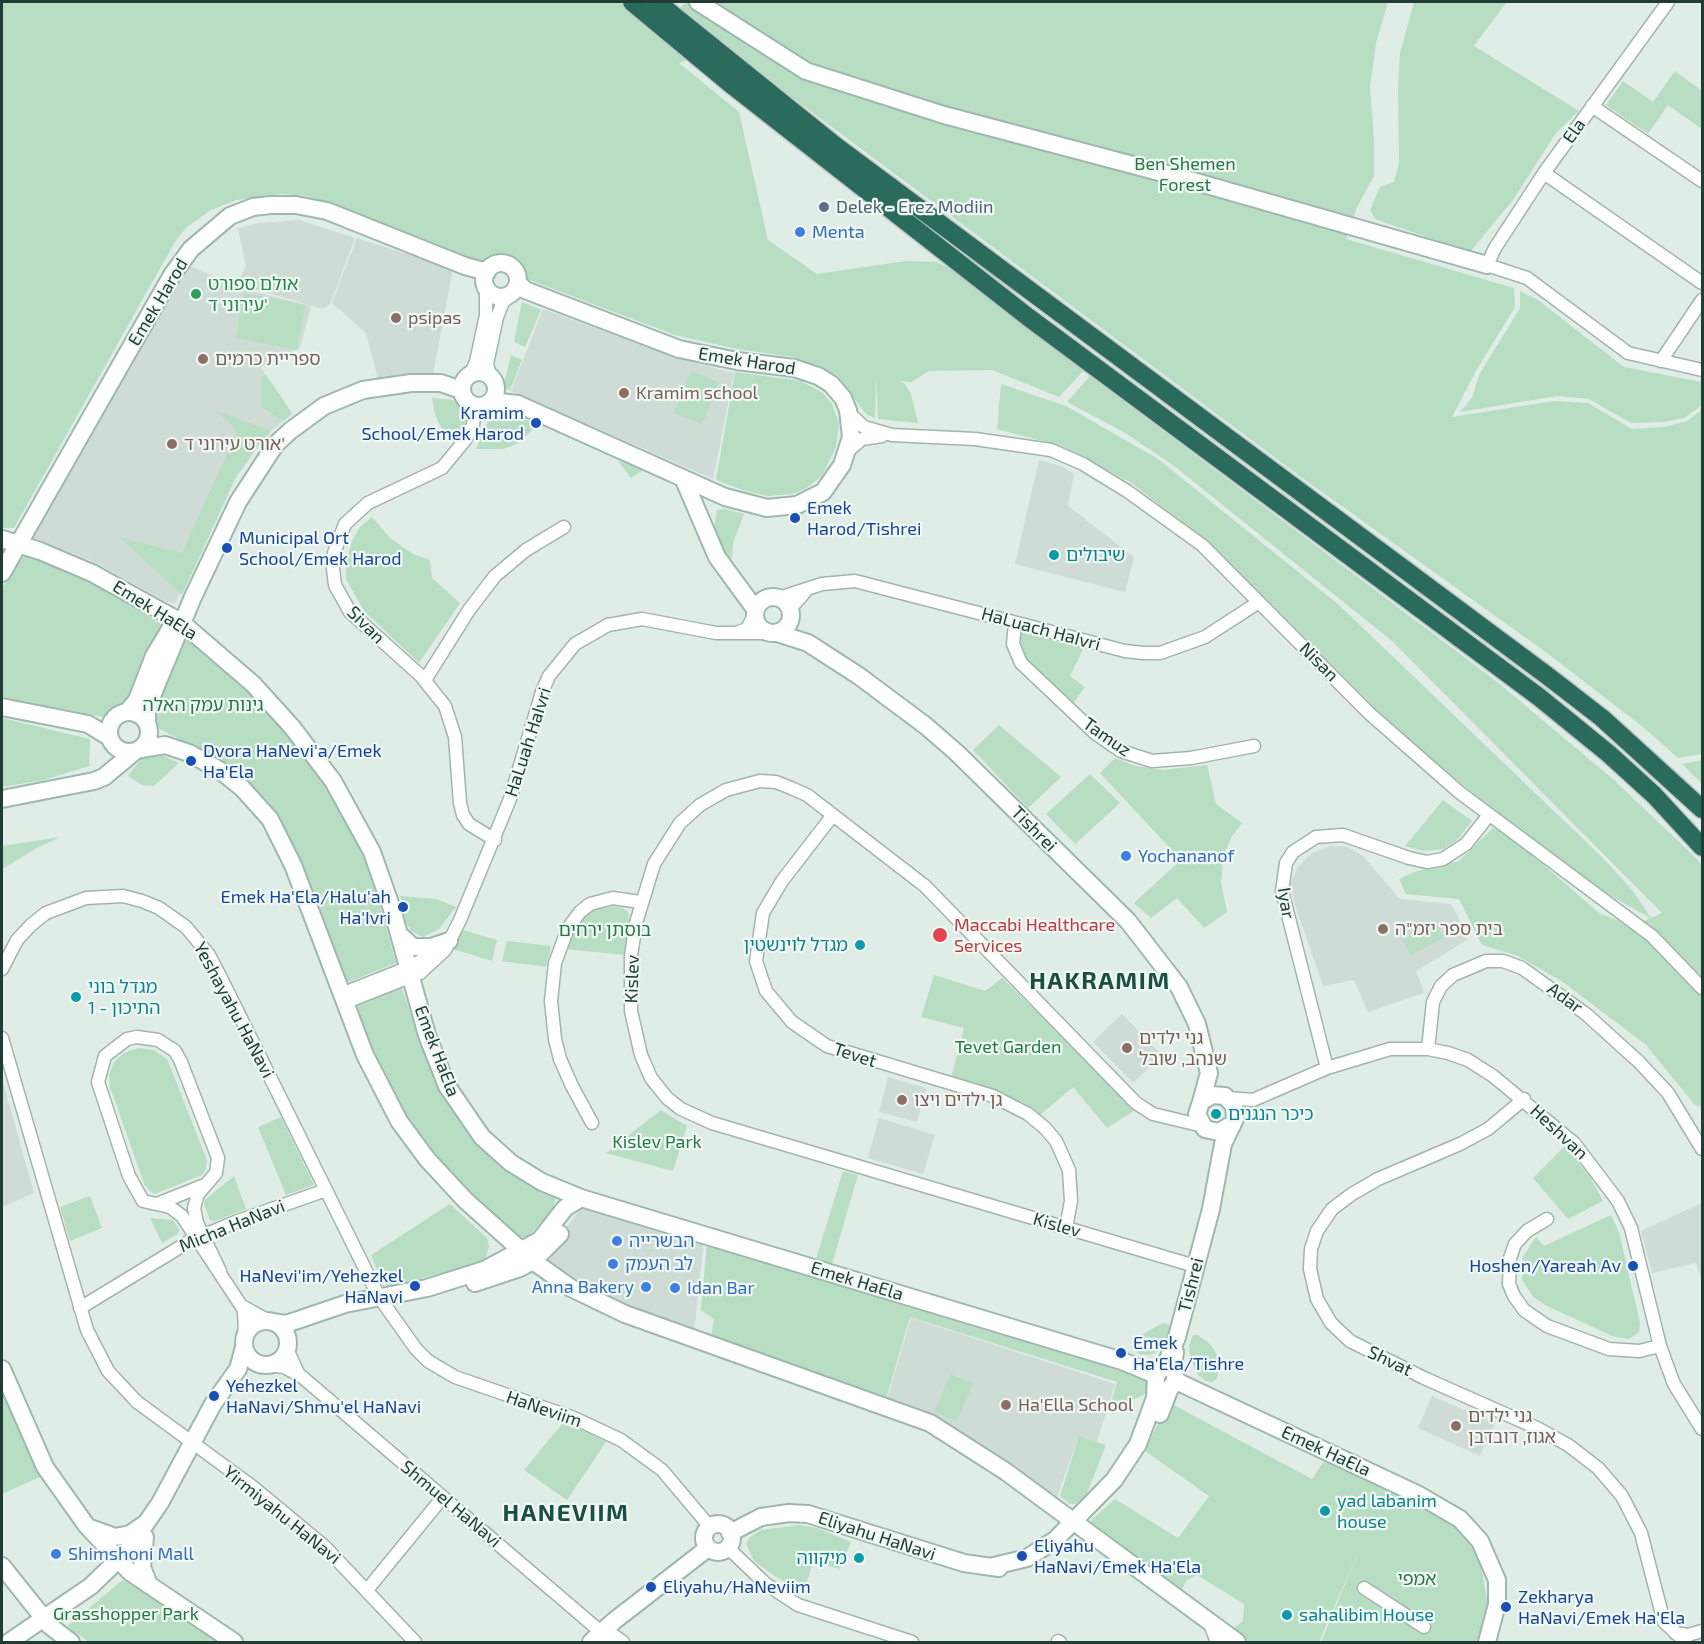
<!DOCTYPE html>
<meta charset="utf-8">
<style>
body{margin:0}
#map{position:relative;width:1704px;height:1644px;overflow:hidden;background:#e0ece6;font-family:"Exo 2",sans-serif}
canvas{display:block}
.frame{position:absolute;inset:0;border:3px solid #203d35;pointer-events:none}
</style>
<div id="map">
<canvas width="1704" height="1644"></canvas>
<div class="frame"></div>
</div>
<script>
const c = document.querySelector('canvas').getContext('2d');
c.lineJoin = 'round';
function fillPath(path, color) { c.fillStyle = color; c.fill(path, 'evenodd'); }
const poly = rows => new Path2D(rows.map(r => 'M' + r).join(''));
function trace(path, color, width, dash) { c.strokeStyle = color; c.lineWidth = width; c.lineCap = dash ? 'butt' : 'round'; c.setLineDash(dash || []); c.stroke(path); }
function label(font, color, halo, rows, align = 'center') {
  c.font = font + ' "Exo 2","Noto Sans Hebrew",sans-serif'; c.lineWidth = 4.5; c.setLineDash([]); c.textBaseline = 'middle'; c.strokeStyle = halo; c.fillStyle = color; for (const [text, x, y, turn = 0] of rows) {
    c.save(); c.translate(x, y); c.rotate((+turn || 0) * Math.PI / 180); c.textAlign = isNaN(turn) ? turn : align; if (halo) c.strokeText(text, 0, 0); c.fillText(text, 0, 0); c.restore();
  }
}
const built = poly([
 [299,220,355,238,330,304,323,309,237,284,246,266,238,228,259,223],
 [357,238,453,269,432,379,378,379,366,333,332,303],
 [188,265,240,288,311,306,300,348,261,367,291,415,268,433,235,479,175,603,167,602,90,560,33,538,173,286],
 [543,309,681,359,734,373,713,479,511,391],
 [1039,460,1061,466,1074,474,1068,506,1134,557,1125,592,1015,564],
 [1330,846,1346,846,1363,856,1400,899,1451,904,1459,918,1467,940,1416,971,1424,993,1368,1012,1354,980,1323,986,1294,902,1291,882,1298,867,1311,854],
 [1122,1014,1162,1055,1133,1083,1093,1042],
 [888,1077,926,1088,917,1122,879,1112],
 [2,1078,34,1193,2,1207],
 [879,1118,935,1135,923,1174,868,1158],
 [1702,1203,1702,1281,1696,1263,1652,1273,1641,1231],
 [584,1205,704,1240,694,1333,616,1304,540,1261],
 [911,1318,1115,1384,1097,1442,1079,1436,1056,1499,970,1438,942,1422,887,1399],
 [1432,1396,1495,1423,1480,1456,1418,1428]
]);
const green = poly([
 [2,2,619,2,692,59,679,63,739,112,768,240,817,274,906,261,937,262,947,267,1085,369,1059,397,992,370,929,371,911,382,898,381,905,384,911,394,918,423,878,419,876,377,875,418,866,414,837,375,794,357,737,349,675,335,307,196,282,194,236,200,211,210,187,227,176,240,14,528,2,528],
 [686,2,1388,2,1376,43,1370,87,1374,139,1374,176,1357,207,1346,239,1514,288,1515,307,1477,369,1452,417,1554,401,1588,403,1632,429,1664,427,1687,421,1702,410,1702,754,1678,758,1643,727,1547,653,1301,477,777,86,679,9],
 [1414,2,1507,2,1474,46,1579,111,1556,133,1513,200,1470,252,1375,219,1370,210,1380,187,1394,182,1399,163,1398,88,1400,53],
 [1675,71,1702,91,1702,129,1668,105,1648,134,1606,105,1623,81,1653,102],
 [1520,291,1538,300,1624,367,1702,382,1702,405,1684,418,1664,422,1631,423,1589,399,1557,396,1460,412,1472,398,1479,375,1520,308],
 [244,293,305,305,297,350,236,338],
 [522,302,541,310,525,347,514,342],
 [511,355,522,360,510,390,503,388],
 [691,371,719,382,702,424,674,413],
 [735,372,801,381,823,393,832,404,839,424,836,447,822,476,805,489,793,494,768,496,749,492,716,480],
 [266,375,292,413,283,421,261,407,262,376],
 [1090,376,1496,681,1614,780,1698,860,1702,866,1702,1108,1695,1105,1646,1045,1563,982,1518,956,1482,945,1459,899,1406,894,1399,879,1414,872,1459,861,1493,828,1510,836,1599,913,1634,927,1650,918,1585,881,1411,744,1206,541,1130,482,1061,446,997,429,1001,384,1066,406,1158,459,1339,605,1602,857,1633,891,1651,918,1662,913,1392,641,1173,465,1122,431,1067,402],
 [432,398,453,400,467,410,467,420,455,440,442,429,435,415],
 [214,410,271,431,251,454,235,479,182,595,119,537,182,553,237,432,230,423],
 [501,412,511,412,537,425,519,443,503,449,476,449,487,423],
 [618,461,644,469,631,478],
 [726,509,744,514,733,543,732,560,719,543,714,528,717,510],
 [372,517,390,538,413,554,430,560,432,578,460,603,419,663,364,611,346,579,346,562,352,541,360,527],
 [19,552,81,578,122,598,162,625,136,689,123,706,104,717,2,697,2,589],
 [1025,631,1084,647,1070,676,1085,687,1072,705,1027,662,1018,644,1020,634],
 [185,640,190,640,218,661,265,707,316,769,364,850,396,963,346,983,299,858,283,827,198,749,158,728,154,712],
 [2,718,90,739,89,766,44,780,2,787],
 [999,725,1061,777,1028,808,973,750],
 [159,754,179,763,154,786,142,785,128,776,142,758],
 [1115,758,1136,766,1162,770,1207,765,1216,804,1242,823,1232,836,1224,854,1221,882,1227,912,1204,928,1177,898,1151,918,1134,903,1181,860,1100,773],
 [1702,760,1702,784,1682,764],
 [1090,774,1120,803,1075,844,1046,814],
 [1443,800,1472,821,1456,841,1443,849,1424,851,1405,846],
 [60,837,37,848,2,869,2,846],
 [400,896,436,899,456,907,439,929,423,937,411,931,406,922],
 [614,906,623,908,629,913,626,955,564,949,576,923,591,911],
 [1436,923,1444,938,1411,955,1402,940],
 [462,930,497,940,492,961,453,949],
 [507,941,551,946,546,967,502,961],
 [934,975,985,991,1002,978,1137,1109,1107,1128,1073,1087,1040,1115,1024,1103,951,1078,964,1028,921,1017],
 [401,986,429,1067,456,1116,470,1133,529,1182,556,1197,553,1209,528,1237,516,1237,457,1182,416,1134,379,1069,352,1005],
 [138,1048,154,1050,167,1059,207,1160,206,1169,202,1175,154,1194,145,1186,110,1087,109,1075,114,1062,124,1053],
 [661,1110,687,1126,673,1171,606,1153],
 [281,1117,314,1185,286,1195,258,1127],
 [1565,1146,1590,1177,1603,1201,1568,1219,1533,1178],
 [843,1171,858,1175,832,1264,816,1259],
 [234,1176,246,1209,215,1221,210,1220,204,1204,205,1200],
 [90,1196,102,1228,70,1241,60,1207],
 [450,1204,487,1238,489,1246,486,1257,478,1263,397,1285,388,1286,382,1281,371,1255],
 [1611,1215,1619,1232,1640,1323,1639,1332,1629,1339,1612,1336,1545,1305,1533,1297,1522,1279,1522,1258,1536,1237,1544,1246],
 [150,1218,173,1220,180,1230,176,1235,162,1243],
 [707,1242,1076,1353,1151,1380,1150,1387,1147,1393,1130,1401,1125,1409,1110,1405,1117,1382,910,1317,886,1399,711,1339,714,1319,701,1310],
 [1163,1323,1172,1326,1173,1336,1155,1353,1149,1355,1138,1354,1136,1346,1141,1335],
 [1193,1335,1198,1335,1211,1345,1218,1357,1219,1368,1217,1379,1212,1382,1206,1381,1198,1375,1190,1358,1189,1345],
 [950,1374,973,1383,957,1421,934,1412],
 [2,1386,42,1476,2,1494],
 [1168,1402,1312,1479,1326,1458,1427,1508,1449,1522,1471,1544,1481,1565,1488,1606,1479,1642,1321,1642,1360,1548,1319,1642,1250,1642,1232,1630,1243,1621,1244,1604,1197,1575,1187,1580,1180,1592,1086,1525,1115,1499,1178,1538,1209,1496,1145,1451],
 [562,1424,590,1433,606,1442,567,1500,524,1470],
 [1079,1436,1106,1445,1086,1496,1075,1504,1070,1504,1060,1496],
 [800,1525,817,1528,851,1542,840,1569,813,1562,804,1592,776,1577,754,1561,746,1544,750,1537,761,1530],
 [123,1580,149,1595,168,1610,220,1642,89,1642,67,1626]
]);
const street = poly([
 [1668,2,1544,173,1495,248,1487,265,1527,278,1628,353,1702,370],
 [1592,106,1702,181],
 [1544,173,1702,283],
 [1661,361,1702,300],
 [470,375,476,362,486,315,486,289],
 [490,376,487,364,497,317,503,302,511,295],
 [475,406,473,425,466,439,442,468,368,503,345,524,334,553,333,569,335,585,350,612,421,676,445,706,455,737,460,803,463,815,469,824,495,840],
 [849,413,864,427,892,435,975,439,1051,450,1083,464,1127,491,1202,545,1369,713,1459,792,1652,936,1702,988],
 [848,451,862,439,882,436],
 [779,598,822,584,855,581,1125,651,1143,653,1160,653,1205,637,1259,602],
 [790,609,805,592],
 [1015,623,1013,644,1021,663,1095,733,1121,751,1152,761,1191,758,1254,746],
 [736,633,747,629,754,615],
 [425,680,469,610,495,576,526,550,564,527],
 [833,815,782,881,763,913,756,961,766,991,792,1022,827,1046,993,1096,1028,1114,1045,1128,1056,1141,1069,1170,1071,1201,1066,1228],
 [2,969,17,940,31,925,46,913,86,898,123,896,142,901,159,908,186,927,209,955,221,978,379,1297,416,1349,428,1361,455,1377,574,1418,621,1440,662,1470,710,1527],
 [341,994,407,968,439,951],
 [344,1003,420,973,445,950,460,920,510,799,542,692,549,676,575,644,608,625,642,619,716,633,770,633],
 [2,1038,87,1330,108,1371,137,1402,253,1487,324,1546,415,1642],
 [1428,1049,1433,1002,1441,986,1453,975,1486,961,1503,961,1522,968,1586,1014,1639,1062,1668,1093,1702,1149],
 [1327,1068,1282,891,1286,863,1293,852,1316,837,1343,835,1409,858,1427,862,1443,859,1466,844,1489,815],
 [1228,1098,1253,1100,1327,1068,1390,1049,1428,1049,1448,1053,1468,1060,1493,1076,1574,1143,1618,1201,1631,1228,1660,1346,1674,1384,1702,1429],
 [1524,1099,1488,1129,1460,1144,1378,1179,1352,1194,1332,1209,1317,1231,1311,1249,1310,1269,1317,1299,1331,1323,1350,1341,1424,1378,1537,1428,1568,1445,1598,1468,1622,1496,1641,1533,1664,1622,1686,1642],
 [592,1123,572,1086,560,1059,555,1039,551,1001,555,963,568,928,580,912,590,904,613,898,640,902],
 [157,1204,202,1186],
 [1547,1219,1527,1231,1515,1244,1510,1258,1509,1284,1514,1296,1524,1310,1547,1326,1609,1349,1639,1351,1660,1346],
 [1195,1266,712,1123,681,1109,667,1098,651,1078,641,1055,631,1011,631,956,636,923,654,864,680,823,700,805,726,790,760,781,776,782,791,788,807,795,925,886,1136,1103,1153,1114,1203,1126],
 [220,1271,197,1223,194,1208,198,1194,216,1173,218,1158,181,1062,175,1051,158,1040,137,1037,127,1039,105,1056,98,1082,129,1176,143,1201,170,1207,182,1216,244,1310,245,1337],
 [242,1306,269,1321],
 [80,1308,190,1241,238,1221,326,1190],
 [287,1349,298,1373],
 [268,1365,284,1367,301,1376,601,1632,609,1642],
 [727,1547,766,1584,798,1605,912,1642],
 [1364,1588,1424,1627],
 [367,1590,443,1497],
 [1210,1624,1217,1642],
 [605,1629,623,1642],
 [1675,1633,1688,1635,1702,1631],
 [1058,1641,1060,1642]
]);
const secondary = poly([
 [698,2,806,71,944,115,1193,181,1487,265],
 '484 280a17 17 0 1 1 34 0a17 17 0 1 1-34 0Z',
 '462 389a17 17 0 1 1 34 0a17 17 0 1 1-34 0Z',
 [491,401,518,404,725,497,767,508,797,505,823,492,842,465,851,437,848,410,843,398,831,384,818,376,794,368,737,361,679,349,525,290,518,283],
 [684,480,717,557,755,609],
 [2,539,40,551,92,573,181,622,253,684,292,727,333,781,372,852,392,909,427,1035,447,1086,482,1137,511,1163,542,1182,581,1198,1122,1361,1156,1375],
 [2,573,172,275,191,249,230,216,253,207,271,205,296,205,327,211,465,266,487,272],
 '755 615a18 18 0 1 1 36 0a18 18 0 1 1-36 0Z',
 [777,633,808,643,859,676,926,726,957,753,1128,921,1179,987,1197,1024,1209,1073,1201,1102],
 [2,707,88,724,109,737],
 '109 732a20 20 0 1 1 40 0a20 20 0 1 1-40 0Z',
 [127,712,137,700,154,656,172,626],
 [147,722,147,708,193,597,238,502,275,445,290,431,324,406,363,390,411,383,441,383,461,390,463,395],
 [141,749,165,745,189,753,221,771,242,788,270,819,293,865,365,1055,399,1121,427,1159,465,1200,533,1261,571,1288,625,1314,930,1423,1005,1471,1237,1642],
 [2,799,94,781,104,777,134,752],
 [399,934,413,947,431,947,449,941],
 [475,1283,520,1268,533,1261,560,1234],
 '244 1343a22 22 0 1 1 44 0a22 22 0 1 1-44 0Z',
 [272,1322,286,1324,345,1304,427,1288,484,1270,540,1240,565,1208,581,1198],
 [2,1369,45,1467,86,1525,130,1572,234,1642],
 [1176,1381,1417,1494,1460,1519,1480,1541,1497,1580,1497,1604,1487,1642],
 [1160,1414,1170,1388,1176,1381,1173,1365,1175,1352],
 '704 1538a14 14 0 1 1 28 0a14 14 0 1 1-28 0Z',
 [90,1528,115,1537,130,1534,143,1525],
 [730,1533,761,1517,789,1513,808,1514,964,1563,999,1568],
 [145,1537,142,1567,149,1585],
 [2,1566,50,1626,71,1642],
 [990,1567,1027,1558,1055,1540,1114,1480,1138,1444,1155,1398,1156,1375,1166,1364,1177,1337,1211,1209,1223,1144,1235,1119,1234,1106,1225,1096,1212,1095,1201,1102,1197,1114,1205,1129,1219,1132,1231,1125],
 [9,1642,91,1586,126,1552,160,1503,213,1404,238,1369,244,1347],
 [591,1642,614,1621,708,1548]
]);
const highway = poly([
 [632,2,733,86,1028,317,1539,697,1609,754,1654,795,1702,847],
 [657,2,837,147,1549,677,1602,718,1702,809]
]);
const markers = [
 [824,207,6,"#5c6f8a"],
 [800,232,6,"#3f7fe0"],
 [196,294,6,"#2e9e5b"],
 [396,318,6,"#8d6e63"],
 [203,359,6,"#8d6e63"],
 [624,393,6,"#8d6e63"],
 [536,423,6,"#1a4fb4"],
 [172,444,6,"#8d6e63"],
 [795,518,6,"#1a4fb4"],
 [227,548,6,"#1a4fb4"],
 [1054,555,6,"#0f9aa8"],
 [191,761,6,"#1a4fb4"],
 [1126,856,6,"#3f7fe0"],
 [403,907,6,"#1a4fb4"],
 [1383,929,6,"#8d6e63"],
 [940,935,8,"#e0444e"],
 [860,945,6,"#0f9aa8"],
 [76,997,6,"#0f9aa8"],
 [1127,1048,6,"#8d6e63"],
 [902,1100,6,"#8d6e63"],
 [1216,1114,6,"#0f9aa8"],
 [617,1241,6,"#3f7fe0"],
 [613,1264,6,"#3f7fe0"],
 [1633,1266,6,"#1a4fb4"],
 [415,1286,6,"#1a4fb4"],
 [646,1287,6,"#3f7fe0"],
 [675,1288,6,"#3f7fe0"],
 [1121,1353,6,"#1a4fb4"],
 [214,1396,6,"#1a4fb4"],
 [1006,1405,6,"#8d6e63"],
 [1456,1426,6,"#8d6e63"],
 [1325,1511,6,"#0f9aa8"],
 [56,1554,6,"#3f7fe0"],
 [1022,1556,6,"#1a4fb4"],
 [859,1558,6,"#0f9aa8"],
 [651,1587,6,"#1a4fb4"],
 [1506,1607,6,"#1a4fb4"],
 [1287,1615,6,"#0f9aa8"]
];
const streetNames = [
 ["Ela",1574,131,-55],
 ["Emek Harod",158,302,-59],
 ["Emek Harod",747,361,9],
 ["Emek HaEla",155,610,32],
 ["Sivan",366,625,45],
 ["HaLuach HaIvri",1041,629,15],
 ["Nisan",1319,662,45],
 ["Tamuz",1107,737,35],
 ["HaLuah HaIvri",528,742,-72],
 ["Tishrei",1034,829,45],
 ["Iyar",1286,903,81],
 ["Kislev",632,979,-88],
 ["Adar",1565,998,36],
 ["Yeshayahu HaNavi",234,1010,62],
 ["Emek HaEla",437,1051,69],
 ["Tevet",855,1055,18],
 ["Heshvan",1559,1132,43],
 ["Kislev",1057,1225,16],
 ["Micha HaNavi",232,1226,-22],
 ["Emek HaEla",857,1281,17],
 ["Tishrei",1191,1285,-76],
 ["Shvat",1390,1361,26],
 ["HaNeviim",544,1409,19],
 ["Emek HaEla",1326,1451,25],
 ["Shmuel HaNavi",451,1504,40],
 ["Yirmiyahu HaNavi",282,1515,39],
 ["Eliyahu HaNavi",877,1536,18]
];
const parkNames = [
 ["Ben Shemen",1185,164],
 ["Forest",1185,185],
 ["גינות עמק האלה",203,705],
 ["בוסתן ירחים",605,930],
 ["Tevet Garden",1008,1047],
 ["Kislev Park",657,1142],
 ["אמפי",1417,1579],
 ["Grasshopper Park",126,1614]
];
const serviceNames = [
 ["Delek - Erez Modiin",836,207]
];
const shopNames = [
 ["Menta",812,232],
 ["Yochananof",1138,856],
 ["הבשרייה",629,1241],
 ["לב העמק",625,1264],
 ["Anna Bakery",634,1287,"right"],
 ["Idan Bar",687,1288],
 ["Shimshoni Mall",68,1554]
];
const leisureNames = [
 ["אולם ספורט",208,284],
 ["עירוני ד'",208,305]
];
const educationNames = [
 ["psipas",408,318],
 ["ספריית כרמים",215,359],
 ["Kramim school",636,393],
 ["אורט עירוני ד'",184,444],
 ["בית ספר יזמ\"ה",1395,929],
 ["גני ילדים",1139,1038],
 ["שנהב, שובל",1139,1059],
 ["גן ילדים ויצו",914,1100],
 ["Ha'Ella School",1018,1405],
 ["גני ילדים",1468,1416],
 ["אגוז, דובדבן",1468,1437]
];
const transitNames = [
 ["Kramim",524,413,"right"],
 ["School/Emek Harod",524,434,"right"],
 ["Emek",807,508],
 ["Harod/Tishrei",807,529],
 ["Municipal Ort",239,538],
 ["School/Emek Harod",239,559],
 ["Dvora HaNevi'a/Emek",203,751],
 ["Ha'Ela",203,772],
 ["Emek Ha'Ela/Halu'ah",391,897,"right"],
 ["Ha'Ivri",391,918,"right"],
 ["Hoshen/Yareah Av",1621,1266,"right"],
 ["HaNevi'im/Yehezkel",403,1276,"right"],
 ["HaNavi",403,1297,"right"],
 ["Emek",1133,1343],
 ["Ha'Ela/Tishre",1133,1364],
 ["Yehezkel",226,1386],
 ["HaNavi/Shmu'el HaNavi",226,1407],
 ["Eliyahu",1034,1546],
 ["HaNavi/Emek Ha'Ela",1034,1567],
 ["Eliyahu/HaNeviim",663,1587],
 ["Zekharya",1518,1597],
 ["HaNavi/Emek Ha'Ela",1518,1618]
];
const cultureNames = [
 ["שיבולים",1066,555],
 ["מגדל לוינשטין",848,945,"right"],
 ["מגדל בוני",88,987],
 ["התיכון - 1",88,1008],
 ["כיכר הנגנים",1228,1114],
 ["yad labanim",1337,1501],
 ["house",1337,1522],
 ["מיקווה",847,1558,"right"],
 ["sahalibim House",1299,1615]
];
const healthNames = [
 ["Maccabi Healthcare",954,925],
 ["Services",954,946]
];
const districtNames = [
 ["HAKRAMIM",1100,981],
 ["HANEVIIM",566,1513]
];
fillPath(built, '#cedcd5');
fillPath(green, '#b7dec2');
trace(street, '#a3b4ad', 15);
trace(secondary, '#9eb8af', 20);
trace(highway, '#c1c9c6', 21);
trace(street, '#fff', 12);
trace(secondary, '#fff', 16);
trace(highway, '#2a6b5d', 18);
for (const [x, y, r, color] of markers) { const dot = new Path2D(); dot.arc(x, y, r, 0, 2 * Math.PI); c.fillStyle = color; c.fill(dot); trace(dot, '#f0f8f4', 2); }
label('18px', '#203d35', '#f0f8f4', streetNames);
label('18px', '#277646', '#f0f8f4', parkNames);
label('18px', '#4e5e75', '#f0f8f4', serviceNames, 'left');
label('18px', '#366cbe', '#f0f8f4', shopNames, 'left');
label('18px', '#27864d', '#f0f8f4', leisureNames, 'left');
label('18px', '#785e54', '#f0f8f4', educationNames, 'left');
label('18px', '#164399', '#f0f8f4', transitNames, 'left');
label('18px', '#0d838f', '#f0f8f4', cultureNames, 'left');
label('18px', '#be3a42', '#f0f8f4', healthNames, 'left');
c.letterSpacing = '1.5px';
label('bold 24px', '#1a5043', '#f0f8f4', districtNames);
c.letterSpacing = '0px';
</script>
